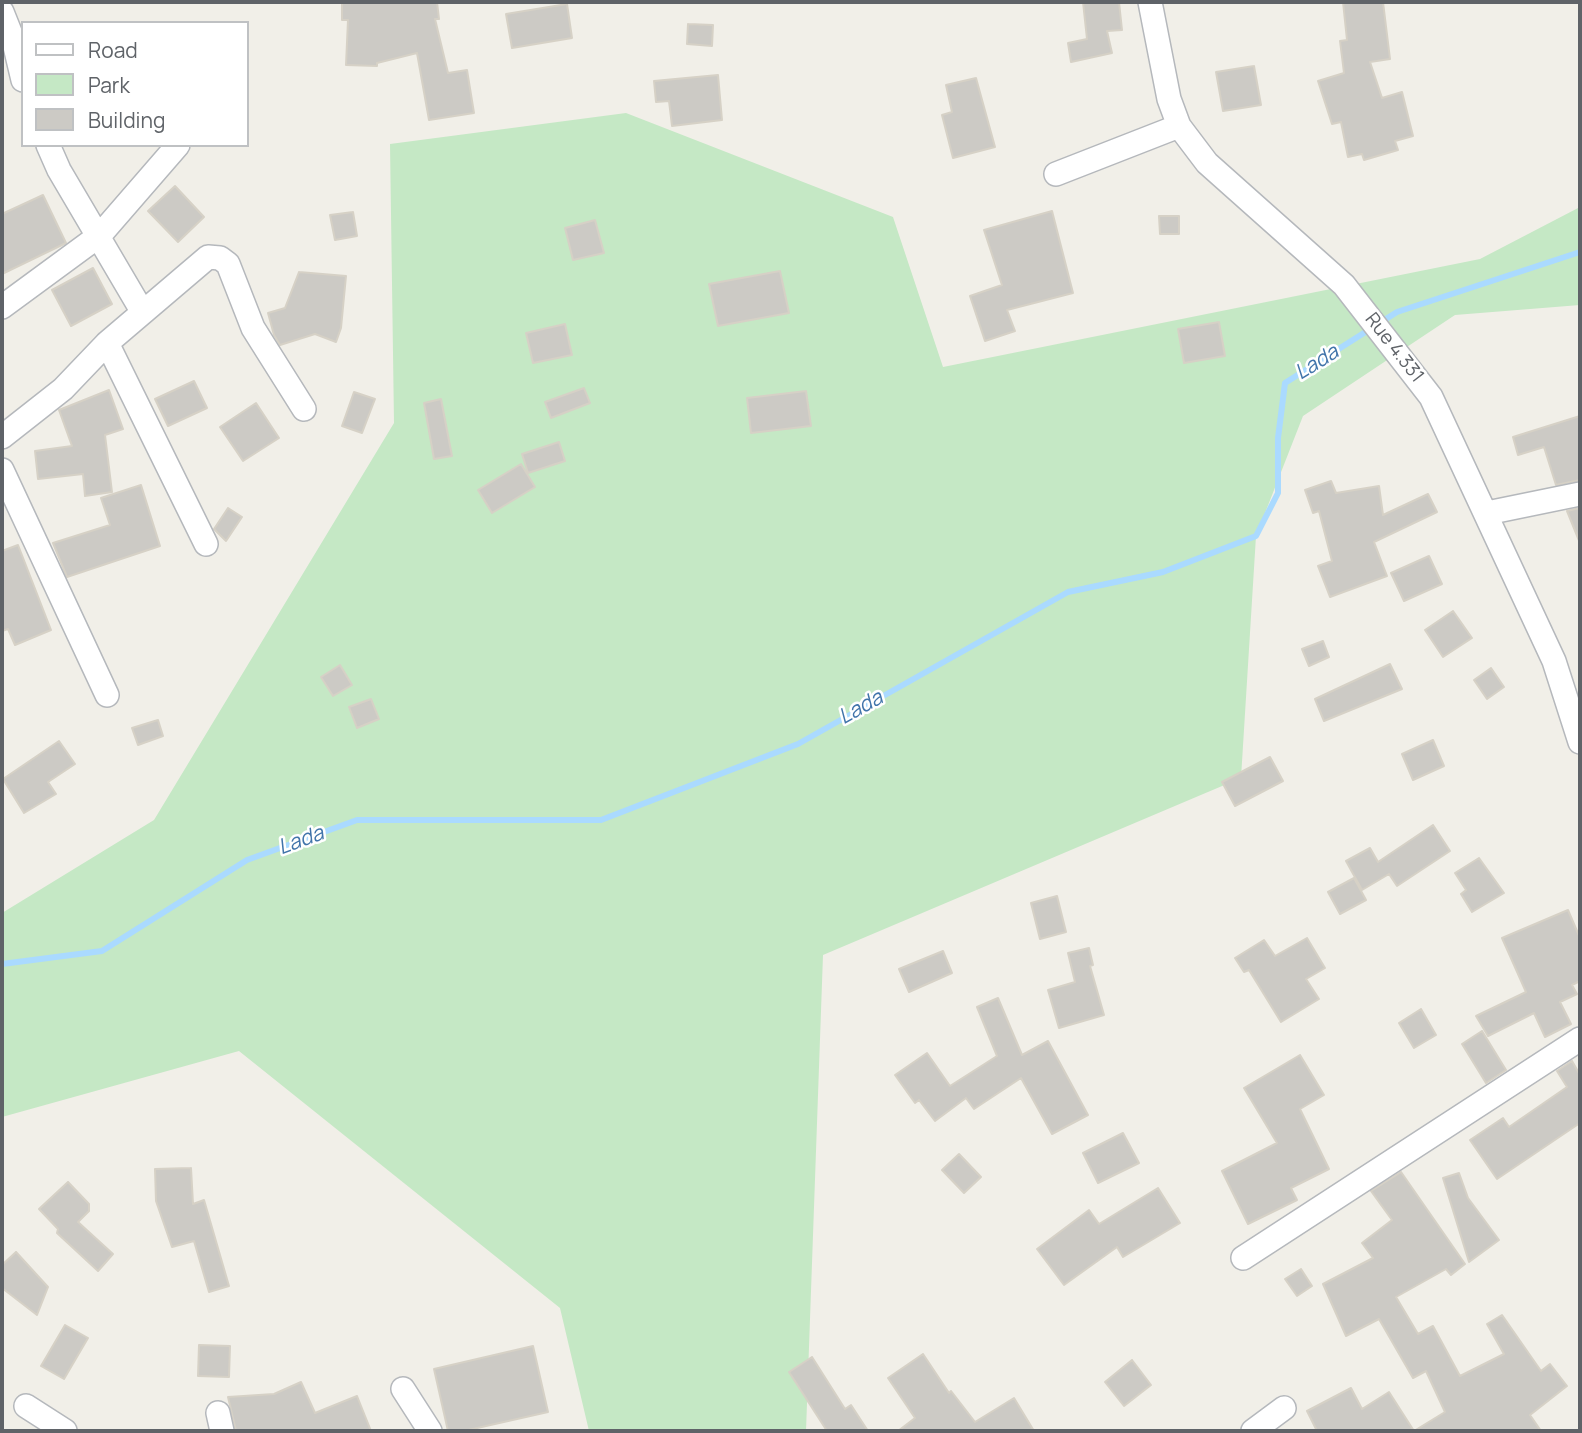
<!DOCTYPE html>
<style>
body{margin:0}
#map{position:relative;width:1582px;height:1433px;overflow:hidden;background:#f1efe8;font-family:Manrope,sans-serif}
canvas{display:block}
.frame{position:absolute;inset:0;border:4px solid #5f6368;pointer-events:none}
.legend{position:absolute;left:21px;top:21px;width:228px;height:126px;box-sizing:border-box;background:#fff;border:2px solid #bfc1c3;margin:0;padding:9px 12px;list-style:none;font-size:21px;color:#5f6368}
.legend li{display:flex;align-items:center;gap:14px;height:35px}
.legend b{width:35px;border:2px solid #bfc1c3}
</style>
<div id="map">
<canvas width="1582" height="1433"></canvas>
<div class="frame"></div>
<ul class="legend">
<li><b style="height:9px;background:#fff"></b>Road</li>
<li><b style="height:19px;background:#c5e8c5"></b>Park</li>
<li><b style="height:19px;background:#cccac5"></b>Building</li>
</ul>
</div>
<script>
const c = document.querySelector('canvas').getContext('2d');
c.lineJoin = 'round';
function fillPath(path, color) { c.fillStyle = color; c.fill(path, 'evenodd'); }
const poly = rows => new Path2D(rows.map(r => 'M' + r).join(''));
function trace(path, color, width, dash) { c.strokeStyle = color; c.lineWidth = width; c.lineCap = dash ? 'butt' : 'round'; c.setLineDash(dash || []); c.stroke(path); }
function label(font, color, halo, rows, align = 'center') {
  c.font = font + ' Manrope,sans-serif'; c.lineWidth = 5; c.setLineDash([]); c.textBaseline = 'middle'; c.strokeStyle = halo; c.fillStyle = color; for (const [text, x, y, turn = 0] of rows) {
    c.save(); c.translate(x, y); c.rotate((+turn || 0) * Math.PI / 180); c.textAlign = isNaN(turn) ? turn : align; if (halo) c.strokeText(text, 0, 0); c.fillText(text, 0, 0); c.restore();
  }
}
const green = poly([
 [626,113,893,217,943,367,1480,259,1580,207,1580,305,1455,315,1303,416,1256,536,1241,778,823,955,806,1431,589,1431,560,1308,239,1051,2,1117,2,913,154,820,394,423,390,144]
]);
const stream = poly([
 [2,964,102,951,247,860,357,820,601,820,798,744,1068,592,1163,572,1256,536,1278,493,1278,438,1285,383,1397,312,1580,252]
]);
const building = poly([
 [437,2,439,19,435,19,448,73,467,70,474,113,429,120,417,53,377,63,377,66,346,65,348,20,342,20,342,3,437,2],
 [1083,2,1119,2,1122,30,1107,31,1112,53,1071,62,1068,43,1087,39,1083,2],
 [1343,2,1383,2,1390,59,1370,62,1382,98,1402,92,1413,136,1395,141,1398,150,1364,160,1362,154,1348,157,1341,122,1332,124,1318,81,1344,73,1340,41,1347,40,1343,2],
 [567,4,572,38,512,48,506,14,567,4],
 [688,24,713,25,712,46,687,44,688,24],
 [1254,66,1261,105,1223,111,1216,72,1254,66],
 [718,75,722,120,672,126,669,101,656,102,654,81,718,75],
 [976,78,995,147,953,158,942,115,952,112,946,85,976,78],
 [175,186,204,217,178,242,148,211,175,186],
 [43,195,66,243,2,274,2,214,43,195],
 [1052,211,1073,293,1007,310,1015,331,985,341,970,296,1002,285,984,230,1052,211],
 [353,212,357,236,335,240,330,215,353,212],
 [1159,216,1179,216,1179,234,1160,234,1159,216],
 [595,220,604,253,573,260,565,228,595,220],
 [93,268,112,304,71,326,52,290,93,268],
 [780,271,789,313,718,326,709,284,780,271],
 [299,272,346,276,341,328,336,342,315,334,280,345,274,335,268,313,285,308,299,272],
 [1219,322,1225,356,1184,363,1178,329,1219,322],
 [565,324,572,355,533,363,526,333,565,324],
 [194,381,207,408,168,426,155,399,194,381],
 [584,388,590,403,551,418,545,402,584,388],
 [109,390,123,429,105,435,112,492,85,496,83,474,38,479,35,451,72,446,59,410,109,390],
 [806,391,811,426,751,433,747,398,806,391],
 [354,392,375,399,362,433,342,426,354,392],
 [441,399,452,456,434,459,424,403,441,399],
 [256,403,279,438,243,461,220,427,256,403],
 [1580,416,1580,480,1556,485,1544,447,1518,455,1513,437,1580,416],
 [559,442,565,461,528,473,522,454,559,442],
 [521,464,535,487,492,513,478,490,521,464],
 [1331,481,1336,493,1379,486,1383,515,1428,494,1437,512,1374,542,1387,576,1330,597,1318,566,1332,561,1319,511,1313,513,1305,490,1331,481],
 [141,485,160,546,67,577,53,543,110,525,101,498,141,485],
 [228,508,242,517,226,541,214,529,228,508],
 [1580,508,1580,543,1567,511,1580,508],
 [18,545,51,630,15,645,8,629,2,631,2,551,18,545],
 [1429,556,1442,584,1404,601,1391,573,1429,556],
 [1453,611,1472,638,1443,657,1425,630,1453,611],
 [1323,641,1329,657,1309,666,1302,649,1323,641],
 [1390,664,1402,689,1324,721,1315,699,1390,664],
 [340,665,352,685,333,696,321,677,340,665],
 [1491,668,1504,687,1487,699,1474,680,1491,668],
 [371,699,379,719,357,728,349,707,371,699],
 [158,720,163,736,138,745,132,728,158,720],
 [1433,740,1444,766,1413,780,1402,754,1433,740],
 [59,741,75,764,48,782,56,794,24,813,3,779,59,741],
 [1270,757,1283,781,1235,806,1222,782,1270,757],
 [1433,825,1450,851,1397,886,1389,874,1362,890,1346,861,1370,848,1378,862,1433,825],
 [1479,858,1504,893,1472,912,1461,894,1466,890,1455,873,1479,858],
 [1354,878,1366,900,1340,914,1328,892,1354,878],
 [1057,896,1066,932,1040,939,1031,903,1057,896],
 [1568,910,1580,938,1580,981,1572,985,1577,994,1560,1002,1571,1024,1545,1037,1534,1013,1488,1036,1476,1016,1526,992,1502,938,1568,910],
 [1307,938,1325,968,1306,979,1319,999,1281,1022,1249,970,1244,972,1235,958,1264,940,1275,956,1307,938],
 [1089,948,1093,965,1090,966,1104,1015,1059,1028,1048,990,1075,982,1068,953,1089,948],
 [943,951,952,973,909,992,899,969,943,951],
 [998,998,1022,1055,1048,1041,1088,1115,1052,1134,1021,1078,974,1109,966,1098,935,1121,919,1100,915,1103,895,1075,927,1053,950,1086,997,1056,977,1007,998,998],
 [1421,1009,1436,1035,1414,1048,1399,1023,1421,1009],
 [1482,1031,1506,1070,1486,1083,1462,1044,1482,1031],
 [1300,1055,1324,1095,1300,1109,1329,1169,1291,1188,1297,1200,1248,1224,1222,1171,1277,1143,1244,1088,1300,1055],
 [1572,1061,1580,1075,1580,1123,1497,1179,1470,1140,1503,1118,1509,1127,1567,1087,1557,1071,1572,1061],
 [1123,1133,1139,1163,1098,1183,1083,1153,1123,1133],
 [959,1154,981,1177,964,1193,942,1170,959,1154],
 [191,1168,193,1204,204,1200,229,1286,209,1292,194,1241,172,1247,156,1201,155,1169,191,1168],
 [1401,1172,1465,1264,1451,1275,1446,1269,1396,1297,1418,1334,1433,1326,1460,1376,1504,1354,1487,1324,1502,1315,1541,1371,1550,1364,1567,1386,1530,1415,1541,1431,1317,1431,1307,1411,1351,1388,1362,1409,1389,1392,1414,1431,1445,1412,1426,1371,1413,1378,1379,1319,1346,1336,1323,1284,1373,1258,1362,1243,1392,1220,1371,1191,1401,1172],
 [1459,1173,1468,1198,1499,1240,1469,1262,1443,1178,1459,1173],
 [68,1182,89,1204,89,1211,78,1222,113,1254,98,1271,57,1233,58,1229,39,1209,68,1182],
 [1158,1188,1180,1223,1123,1257,1117,1247,1064,1285,1037,1249,1089,1210,1099,1224,1158,1188],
 [16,1252,48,1287,37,1315,2,1288,2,1265,16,1252],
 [1301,1269,1312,1286,1297,1296,1285,1279,1301,1269],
 [65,1325,88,1338,64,1379,41,1366,65,1325],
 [199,1345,230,1346,229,1377,198,1376,199,1345],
 [533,1346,548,1412,464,1431,448,1431,434,1369,533,1346],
 [923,1354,949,1393,951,1391,975,1422,1014,1398,1034,1431,898,1431,915,1418,888,1378,923,1354],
 [812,1357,845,1409,851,1405,868,1431,827,1431,789,1372,812,1357],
 [1132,1360,1151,1385,1124,1406,1105,1382,1132,1360],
 [301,1382,315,1413,357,1396,371,1431,236,1431,228,1397,274,1394,301,1382]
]);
const minor = poly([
 [1150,2,1169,99,1179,126,1207,163,1344,285,1431,397,1554,661,1580,742],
 [2,12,14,42,23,80],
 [48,145,59,170,142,311],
 [1056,174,1179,126],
 [2,307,100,235,178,145],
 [107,343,206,544],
 [2,437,63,389,107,343,208,257,220,258,228,264,253,328,304,409],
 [2,470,107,695],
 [1487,513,1580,494],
 [1243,1258,1580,1039],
 [403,1389,430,1431],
 [26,1406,65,1431],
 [218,1413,222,1431],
 [1253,1431,1284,1408]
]);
const streetNames = [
 ["Rue 4.331",1394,348,52]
];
const waterNames = [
 ["Lada",1317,363,-32],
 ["Lada",861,708,-29],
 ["Lada",301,841,-20]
];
fillPath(green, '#c5e8c5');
trace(stream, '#aadaff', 6);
fillPath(building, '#cccac5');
trace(building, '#d6d1c6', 2);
trace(minor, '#b5b8bc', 26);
trace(minor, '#fff', 23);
label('19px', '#5f6368', '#fff', streetNames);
label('italic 21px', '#4174aa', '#fff', waterNames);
</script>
